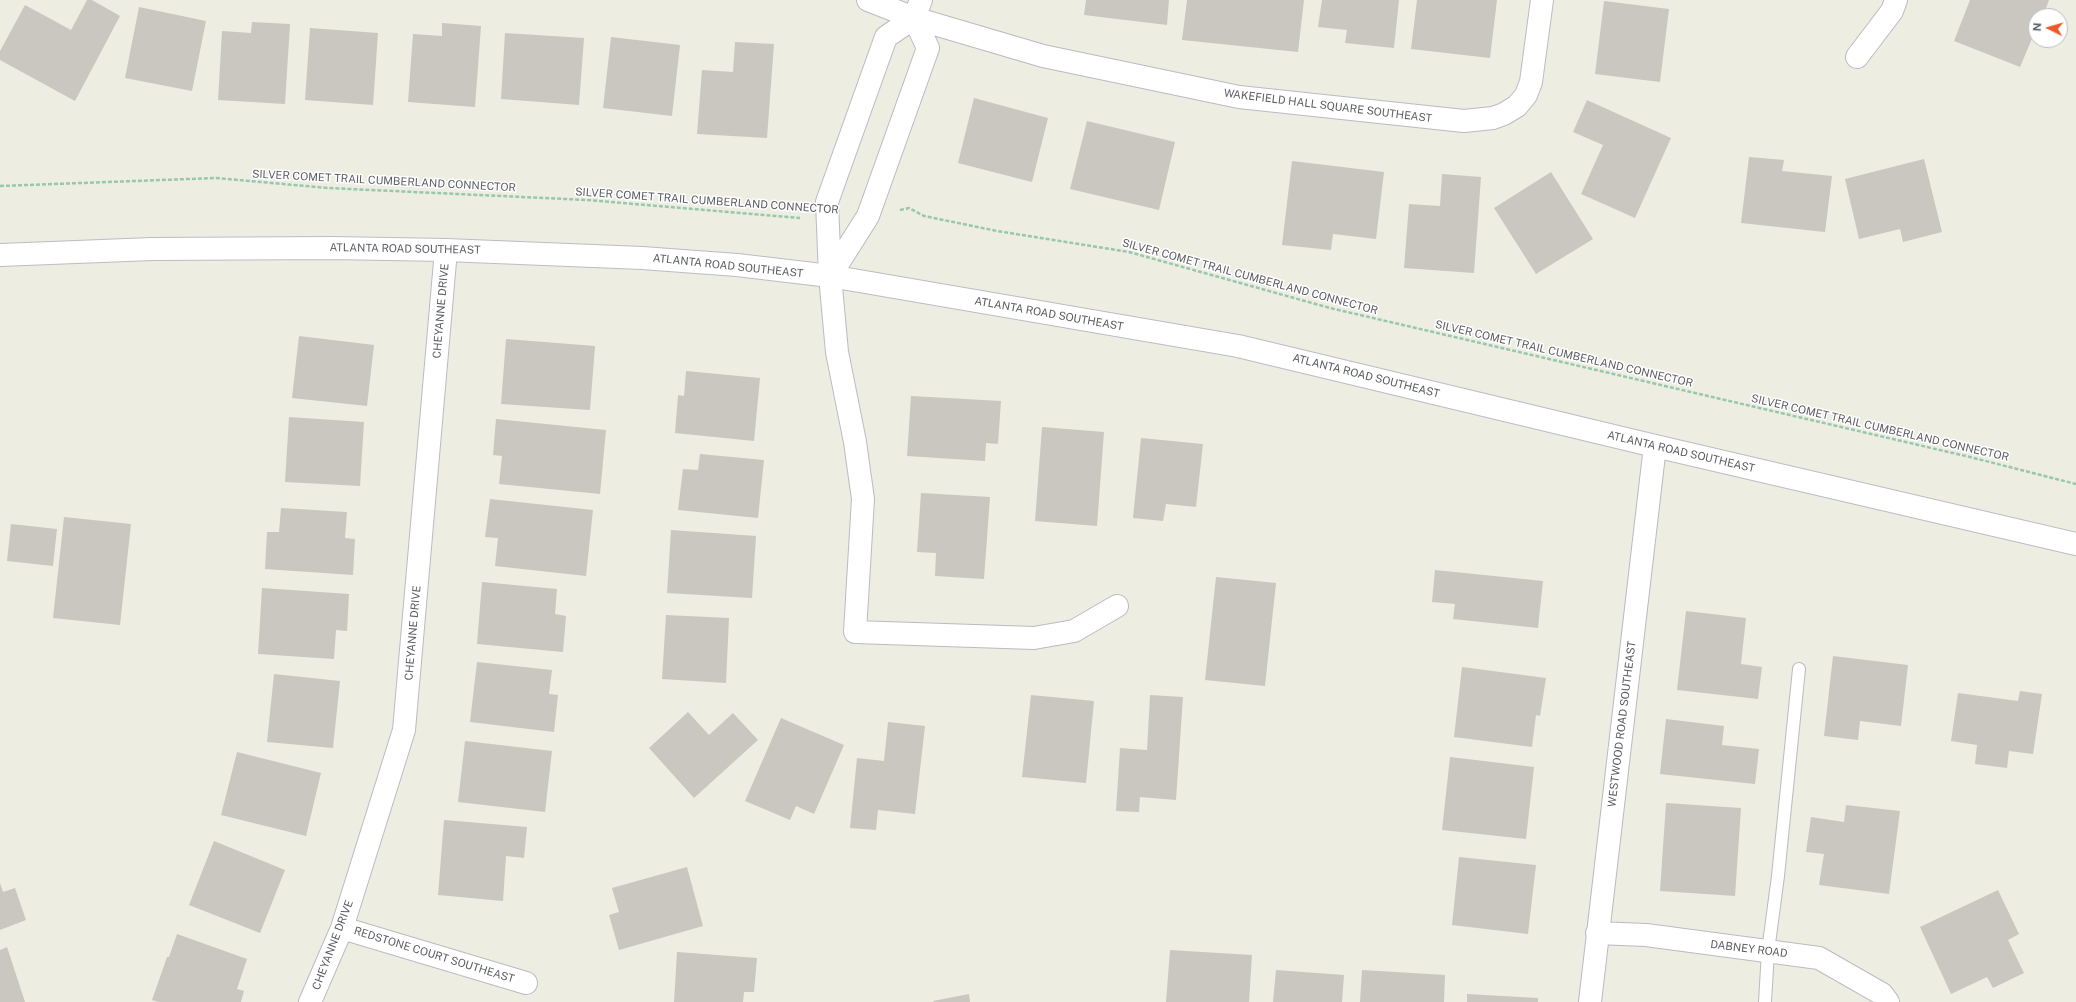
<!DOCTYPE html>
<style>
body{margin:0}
#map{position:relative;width:2076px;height:1002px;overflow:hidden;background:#eeede2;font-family:"Public Sans",sans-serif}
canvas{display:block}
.north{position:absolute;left:2028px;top:8px;width:40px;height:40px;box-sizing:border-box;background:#fff;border:1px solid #bdbec1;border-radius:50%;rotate:275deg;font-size:11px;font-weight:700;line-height:16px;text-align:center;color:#5b5d63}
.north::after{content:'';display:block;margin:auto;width:14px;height:18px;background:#ec572b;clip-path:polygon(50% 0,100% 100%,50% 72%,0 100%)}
</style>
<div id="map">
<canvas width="2076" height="1002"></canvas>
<div class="north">N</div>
</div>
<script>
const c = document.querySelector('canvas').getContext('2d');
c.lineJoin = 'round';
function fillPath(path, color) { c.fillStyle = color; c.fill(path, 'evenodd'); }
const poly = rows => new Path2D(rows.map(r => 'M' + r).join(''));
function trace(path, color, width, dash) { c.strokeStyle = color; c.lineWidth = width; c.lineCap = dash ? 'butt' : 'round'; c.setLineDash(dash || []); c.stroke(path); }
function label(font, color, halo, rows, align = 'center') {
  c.font = font + ' "Public Sans",sans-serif'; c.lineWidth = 3; c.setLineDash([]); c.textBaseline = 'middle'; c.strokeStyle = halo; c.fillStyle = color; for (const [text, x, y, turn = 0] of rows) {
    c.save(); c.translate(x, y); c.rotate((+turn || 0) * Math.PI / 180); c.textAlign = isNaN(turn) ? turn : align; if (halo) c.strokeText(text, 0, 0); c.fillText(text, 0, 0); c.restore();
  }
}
const building = poly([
 [87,0,92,0,120,16,75,101,0,60,0,51,25,5,71,30],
 [1086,0,1169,0,1167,25,1084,15],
 [1187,0,1304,0,1298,52,1182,40],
 [1322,0,1399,0,1394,48,1345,43,1347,30,1318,27],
 [1417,0,1497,0,1490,58,1411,49],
 [1970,0,2049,0,2043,16,2036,16,2036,29,2020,67,1954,41],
 [1604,1,1669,9,1660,82,1595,74],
 [139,7,206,21,192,91,125,78],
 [252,22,290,24,285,104,218,100,222,31,251,33],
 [442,23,481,26,475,107,408,102,413,34,442,36],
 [310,28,378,33,373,105,305,100],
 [505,33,584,38,579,105,501,99],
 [611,37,680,45,672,116,603,108],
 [735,42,774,44,767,138,697,134,702,70,733,72],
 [974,98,1048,118,1032,182,958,163],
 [1587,100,1671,138,1635,218,1581,194,1603,145,1573,132],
 [1087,121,1175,142,1159,210,1070,189],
 [1749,157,1784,160,1782,171,1832,176,1825,232,1741,223],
 [1924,159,1942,232,1903,242,1900,229,1859,239,1845,179],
 [1292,161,1384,172,1376,239,1333,234,1331,250,1282,245],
 [1551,172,1593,239,1536,274,1494,208],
 [1442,174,1481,177,1474,273,1404,268,1409,204,1440,206],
 [299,336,374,345,367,406,292,398],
 [506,339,595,346,590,410,501,404],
 [686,371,760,378,754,441,675,433,678,395,684,396],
 [911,396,1001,401,998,444,986,443,985,461,907,456],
 [289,417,364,422,360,486,285,482],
 [496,419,606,430,600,494,499,484,502,456,493,455],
 [1042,427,1104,432,1097,526,1035,521],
 [1141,438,1203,444,1196,507,1166,504,1163,521,1133,518],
 [700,454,764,460,758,518,678,510,683,469,698,470],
 [921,493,990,497,984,579,935,576,936,553,917,552],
 [490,499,593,510,586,576,495,566,498,538,485,537],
 [281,508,347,512,345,538,355,539,353,575,265,569,267,532,279,532],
 [64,517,131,524,120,625,53,618],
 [11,524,57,529,53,566,7,561],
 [671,530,756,536,752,598,667,593],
 [1435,570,1543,581,1538,628,1453,619,1455,604,1432,602],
 [1216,577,1276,583,1265,686,1205,680],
 [482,582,557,589,555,614,566,616,563,652,477,644],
 [262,588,349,594,347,631,336,630,334,659,258,654],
 [1686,611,1746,618,1741,664,1762,667,1758,699,1677,690],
 [666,615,729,618,726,683,662,679],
 [1833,656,1908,665,1901,726,1860,721,1858,740,1824,736],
 [477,662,552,670,549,694,558,695,554,732,470,722],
 [1462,667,1546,678,1540,716,1536,715,1532,747,1454,737],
 [274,674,340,681,333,748,267,742],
 [2020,691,2042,694,2033,754,2009,751,2007,768,1975,764,1977,745,1951,741,1958,693,2018,701],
 [1031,695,1094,701,1086,783,1022,777],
 [1150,695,1183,697,1176,800,1140,797,1139,812,1116,811,1120,748,1147,750],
 [688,712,709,735,733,713,758,740,694,798,649,748],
 [781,718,844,745,814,814,796,806,790,820,745,801],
 [1666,719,1724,726,1722,745,1759,749,1755,784,1660,774],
 [888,722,925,726,915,814,878,810,876,830,850,828,857,758,884,761],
 [465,741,552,751,545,812,458,802],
 [237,752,321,773,306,836,221,815],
 [1450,757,1534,767,1526,839,1442,830],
 [1666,803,1741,808,1735,896,1660,891],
 [1846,805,1900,811,1889,894,1819,885,1824,854,1806,852,1811,817,1844,822],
 [444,820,527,827,524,858,506,856,503,901,438,895],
 [214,841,285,870,260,933,189,905],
 [1459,857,1536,865,1528,934,1452,925],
 [687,867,703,926,619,950,609,915,619,912,612,888],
 [0,883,3,892,15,888,26,920,0,930],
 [1998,890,2019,934,2008,940,2024,973,1993,988,1987,977,1951,994,1920,927],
 [177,934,247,959,237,989,244,991,241,1002,159,1002,152,1000,167,957,169,957],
 [7,947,25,1002,0,1002,0,950],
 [1170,950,1252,955,1249,1002,1166,1002],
 [677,952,757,958,754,992,744,992,743,1002,674,1002],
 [1276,970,1344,975,1342,1002,1273,1002],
 [1362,970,1445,975,1444,1002,1360,1002],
 [969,994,970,1002,934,1002,933,1001],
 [1467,994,1538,998,1538,1002,1467,1002]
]);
const path = poly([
 [0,186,216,178,328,188,587,200,800,218],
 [900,210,909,208,924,216,997,231,1129,252,1330,308,1970,457,2076,484]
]);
const service = poly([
 [1765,1002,1768,951,1778,876,1799,669]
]);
const minor = poly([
 [868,0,914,18,1043,56,1239,97,1464,121,1493,118,1504,114,1517,106,1526,95,1531,82,1542,0],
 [921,0,914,18,886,37,827,202,830,276,837,352,855,442,863,499,855,632,1034,638,1074,631,1117,606],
 [1857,57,1892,11,1896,0],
 [830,276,868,216,928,48,914,18],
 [342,928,526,983],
 [1597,933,1646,935,1819,958,1882,994,1888,1002],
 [310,1002,342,928,404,730,446,250],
 [1590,1002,1655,446]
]);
const secondary = poly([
 [0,255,152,249,332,248,446,250,642,258,737,265,830,276,1238,346,1655,446,2076,544]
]);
const streetNames = [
 ["WAKEFIELD HALL SQUARE SOUTHEAST",1328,106,7],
 ["SILVER COMET TRAIL CUMBERLAND CONNECTOR",384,181,3],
 ["SILVER COMET TRAIL CUMBERLAND CONNECTOR",707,201,4],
 ["ATLANTA ROAD SOUTHEAST",405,249,1],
 ["ATLANTA ROAD SOUTHEAST",728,266,6],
 ["SILVER COMET TRAIL CUMBERLAND CONNECTOR",1250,277,15],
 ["CHEYANNE DRIVE",441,311,-85],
 ["ATLANTA ROAD SOUTHEAST",1049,314,10],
 ["SILVER COMET TRAIL CUMBERLAND CONNECTOR",1564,354,13],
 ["ATLANTA ROAD SOUTHEAST",1366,376,14],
 ["SILVER COMET TRAIL CUMBERLAND CONNECTOR",1880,428,13],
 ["ATLANTA ROAD SOUTHEAST",1681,452,13],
 ["CHEYANNE DRIVE",413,633,-85],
 ["WESTWOOD ROAD SOUTHEAST",1622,724,-83],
 ["CHEYANNE DRIVE",333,945,-69],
 ["DABNEY ROAD",1749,949,7],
 ["REDSTONE COURT SOUTHEAST",434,955,17]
];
fillPath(building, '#c9c7c0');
trace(service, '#babbc1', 14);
trace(minor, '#babbc1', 24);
trace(secondary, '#bbbdc4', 24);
trace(path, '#97c7ac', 2.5, [4, 2]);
trace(service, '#fff', 12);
trace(minor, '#fff', 22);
trace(secondary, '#fff', 22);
label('11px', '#5b5d63', '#fff', streetNames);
</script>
